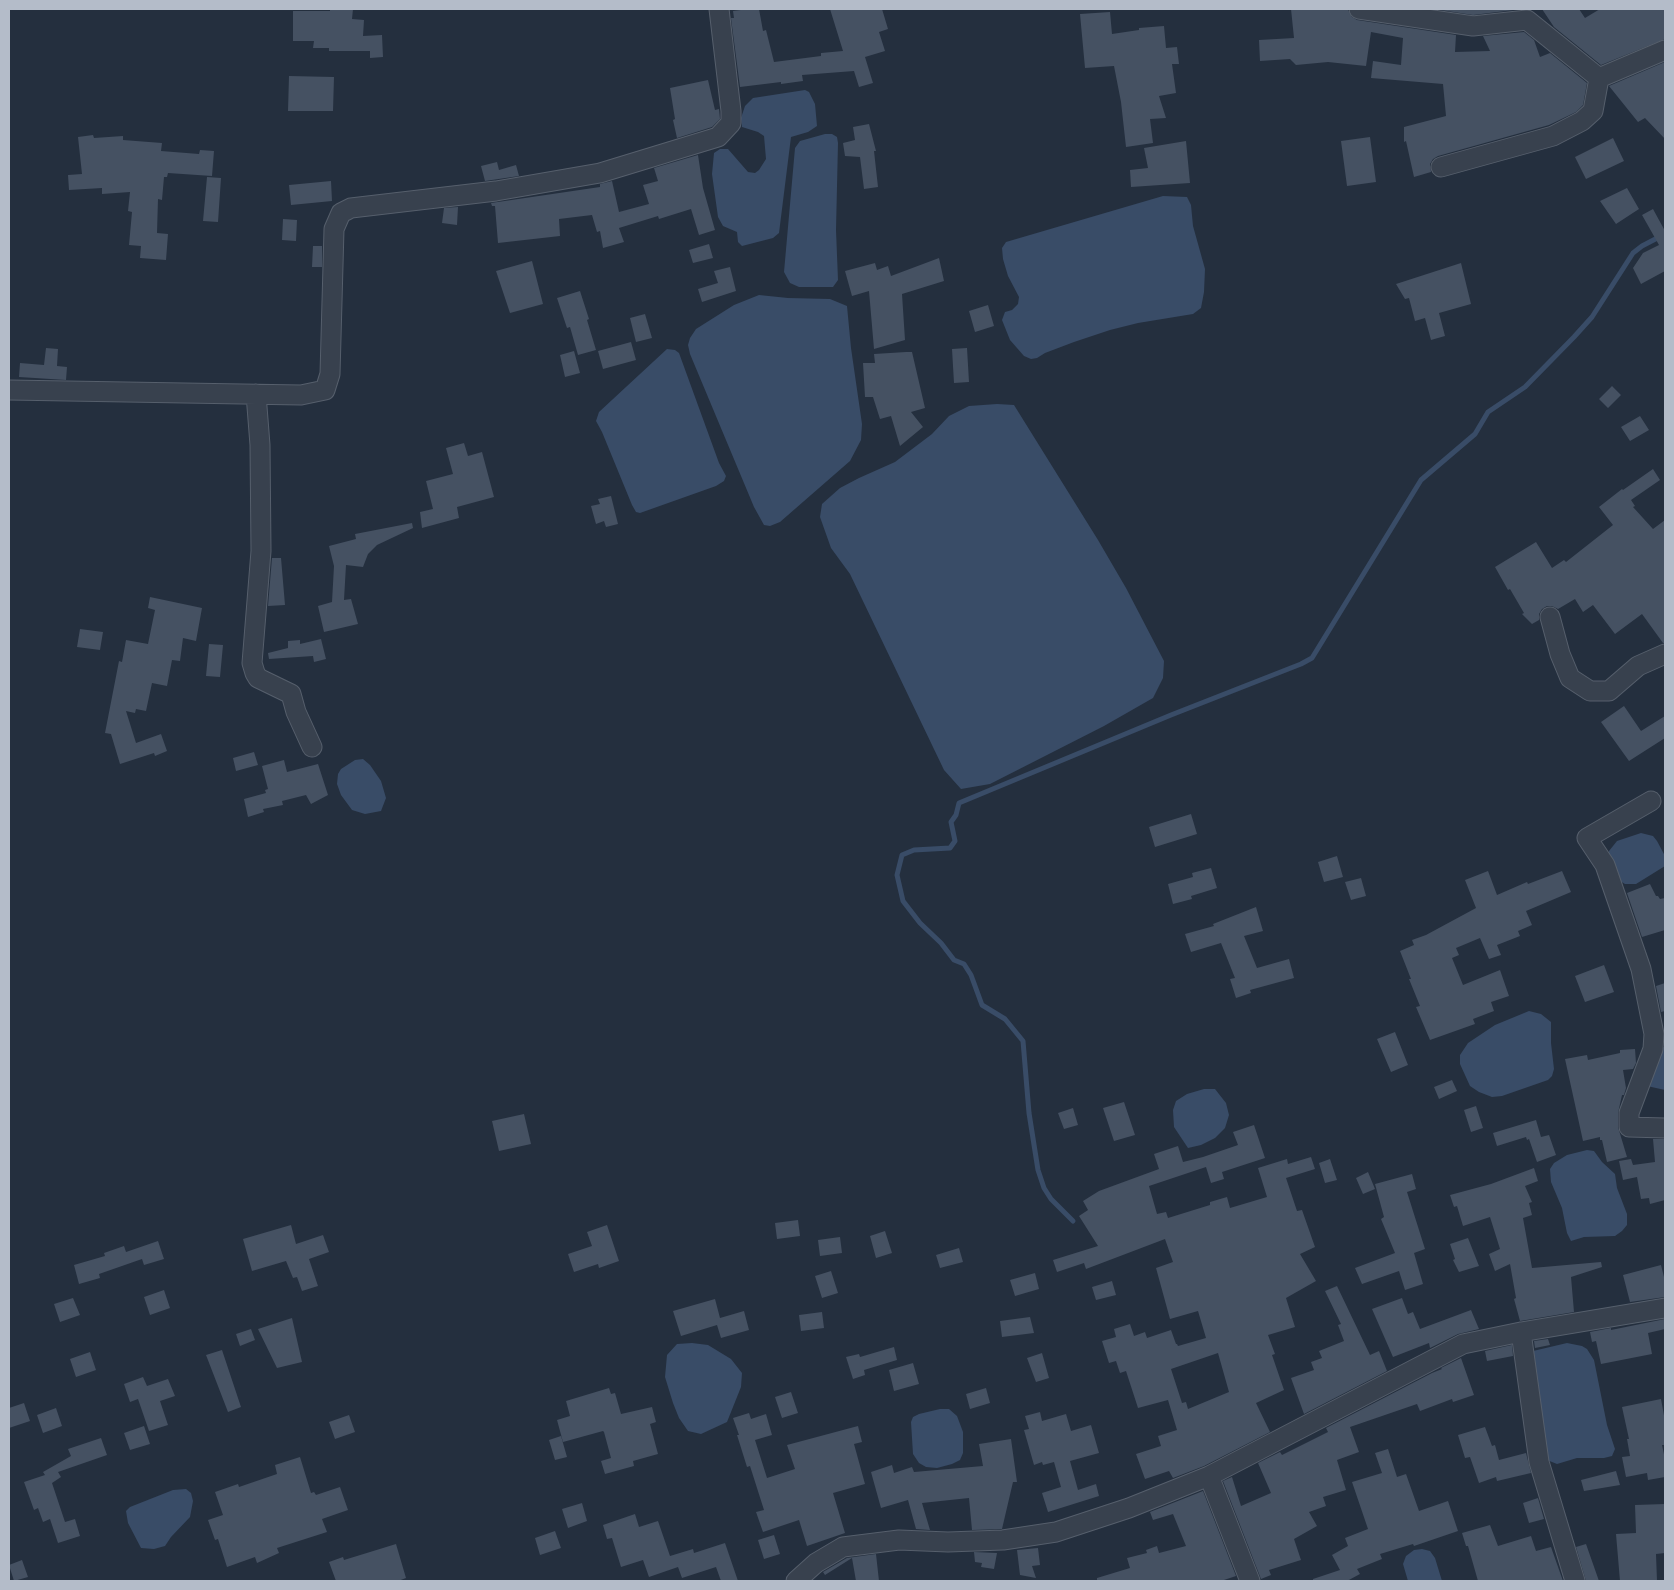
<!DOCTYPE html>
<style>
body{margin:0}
#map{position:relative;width:1674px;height:1590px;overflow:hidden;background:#242f3e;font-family:"Alegreya Sans",sans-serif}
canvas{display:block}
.frame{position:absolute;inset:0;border:10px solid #b4bcc9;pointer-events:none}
</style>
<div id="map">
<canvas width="1674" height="1590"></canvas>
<div class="frame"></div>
</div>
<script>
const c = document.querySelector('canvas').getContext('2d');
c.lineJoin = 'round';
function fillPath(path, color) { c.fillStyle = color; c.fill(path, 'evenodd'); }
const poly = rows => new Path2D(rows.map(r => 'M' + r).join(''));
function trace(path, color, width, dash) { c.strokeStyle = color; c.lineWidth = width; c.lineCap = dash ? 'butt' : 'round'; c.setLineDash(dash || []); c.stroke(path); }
const water = poly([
 [805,90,809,92,815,104,817,126,808,132,791,137,779,233,773,238,742,246,738,242,737,232,723,226,718,217,712,174,714,153,720,149,728,149,748,172,755,173,759,170,766,159,764,136,758,132,742,127,741,118,745,106,753,98],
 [825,134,832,134,837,137,838,143,836,230,838,280,833,287,799,287,790,283,784,272,795,148,800,141],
 [1163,196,1187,197,1191,205,1193,226,1205,269,1204,292,1201,308,1193,314,1138,323,1110,330,1074,342,1045,353,1037,358,1031,359,1024,356,1010,340,1002,320,1005,312,1012,310,1018,304,1019,297,1008,276,1003,259,1002,248,1006,242],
 [759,295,788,298,830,299,847,306,851,348,862,424,861,440,850,461,780,522,770,526,764,525,754,507,690,354,688,345,690,338,696,329,734,305],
 [667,349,675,350,679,353,719,463,726,476,724,481,716,486,640,513,636,512,632,505,602,432,596,421,599,412],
 [997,404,1014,405,1098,540,1126,588,1164,661,1163,678,1153,698,1104,726,990,784,961,789,944,770,850,574,831,548,820,517,822,504,840,488,859,478,895,462,932,434,949,416,969,406],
 [363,759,370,765,381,781,386,798,381,811,365,814,352,810,341,795,337,784,338,774,341,769,355,760],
 [1641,833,1653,836,1657,841,1665,856,1665,866,1636,884,1625,884,1620,881,1609,856,1609,851,1617,841],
 [1529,1011,1541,1014,1551,1022,1551,1043,1554,1069,1552,1076,1548,1080,1502,1096,1492,1097,1479,1092,1470,1086,1460,1064,1460,1055,1468,1043,1495,1025],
 [1665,1046,1665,1090,1647,1086,1660,1050],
 [1204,1089,1215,1089,1226,1103,1229,1115,1225,1128,1215,1138,1201,1145,1188,1148,1174,1127,1173,1110,1176,1101,1187,1094],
 [1587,1150,1594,1151,1602,1162,1615,1174,1617,1188,1627,1214,1627,1225,1622,1231,1615,1236,1584,1237,1571,1241,1567,1233,1562,1208,1551,1182,1550,1169,1554,1163,1567,1155],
 [692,1343,708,1345,731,1359,742,1373,741,1387,727,1422,701,1434,688,1431,679,1418,673,1403,665,1377,667,1355,677,1344],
 [1567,1343,1582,1346,1587,1349,1594,1360,1607,1425,1615,1449,1612,1456,1604,1458,1577,1458,1557,1464,1547,1460,1533,1351],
 [940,1409,949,1409,957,1416,963,1432,963,1453,960,1460,952,1464,937,1468,926,1467,919,1463,913,1454,911,1422,913,1417,919,1414],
 [186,1489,191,1493,193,1501,190,1517,171,1537,165,1546,154,1549,141,1548,128,1523,126,1511,130,1507,173,1490],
 [1422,1549,1430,1551,1435,1558,1442,1581,1408,1581,1403,1564,1406,1556,1414,1550]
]);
const stream = poly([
 [1073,1221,1051,1199,1044,1188,1038,1170,1029,1113,1023,1041,1005,1019,982,1005,971,975,964,964,954,960,941,943,920,923,903,901,897,875,902,855,914,850,950,848,955,841,951,822,956,815,959,803,1171,715,1301,664,1312,658,1421,480,1475,434,1488,412,1525,387,1574,337,1592,317,1633,253,1642,246,1665,234]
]);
const building = poly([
 [330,9,353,9,352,19,364,20,363,36,382,35,383,57,370,58,370,51,329,51,329,48,313,48,314,41,293,41,293,11,330,11],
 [748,9,759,9,763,31,766,30,774,62,821,56,821,53,843,51,830,9,882,9,888,29,879,32,885,51,865,57,873,83,859,87,854,71,802,75,803,81,781,84,781,82,740,87,731,18,734,18,733,11],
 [1291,9,1348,10,1352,17,1357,20,1456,35,1455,52,1490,51,1483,36,1524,32,1534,40,1540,57,1550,53,1587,83,1583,105,1576,112,1549,125,1438,156,1433,159,1430,164,1431,172,1414,177,1406,141,1404,142,1404,127,1446,116,1443,84,1371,78,1373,61,1401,65,1403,38,1371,32,1366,66,1328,62,1296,65,1290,59,1260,61,1259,40,1294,38],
 [1434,9,1522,9,1473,15],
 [1542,9,1579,9,1585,18,1600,9,1665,9,1665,39,1601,65,1554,27],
 [1110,12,1112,34,1139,30,1139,28,1164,26,1166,48,1177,47,1179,64,1172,64,1176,93,1159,96,1166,118,1150,119,1153,143,1126,147,1121,102,1114,66,1085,68,1080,14],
 [1665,62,1665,139,1645,118,1638,122,1609,86],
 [289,76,334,77,333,111,288,111],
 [708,80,715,110,719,109,720,119,712,127,677,138,673,120,675,119,670,88],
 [869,124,876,151,874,151,878,187,864,189,860,157,845,156,843,143,855,140,853,127],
 [93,135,94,138,123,136,123,140,162,143,161,151,199,154,200,150,214,151,212,176,168,173,167,177,164,177,162,200,158,199,157,233,168,234,166,260,140,258,141,246,129,245,132,212,128,211,130,192,102,194,102,188,69,190,68,175,82,174,78,137],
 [1370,137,1376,182,1347,186,1341,141],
 [1613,138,1624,161,1586,179,1575,157],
 [1186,141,1190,183,1131,187,1130,170,1148,168,1144,148],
 [698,155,703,188,715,230,699,235,691,209,659,219,658,216,619,228,624,242,603,248,600,231,597,232,592,215,559,219,560,236,498,243,495,206,492,206,491,203,600,187,600,184,612,181,619,212,649,204,643,185,658,181,654,168],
 [497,162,499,170,516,165,519,176,485,181,481,166],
 [207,177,221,178,218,222,203,221],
 [331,181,332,201,291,205,289,185],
 [1627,188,1639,209,1616,224,1600,201],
 [458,207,457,225,442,223,444,208],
 [1653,209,1665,231,1665,271,1641,284,1633,268,1643,253,1659,245,1642,215],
 [283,219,297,220,296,241,282,240],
 [709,244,713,258,693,263,689,250],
 [313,246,322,246,322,267,312,267],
 [939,258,944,281,902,294,905,340,874,349,869,291,852,296,845,271,875,263,877,270,888,266,891,276],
 [532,261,543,304,510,313,496,271],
 [1461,263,1471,304,1439,313,1445,336,1431,340,1425,318,1415,321,1409,298,1405,299,1396,284],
 [730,267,736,291,702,302,698,289,718,283,714,271],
 [580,291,589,319,587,320,596,350,578,355,570,327,567,328,557,298],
 [988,305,994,326,975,332,969,311],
 [645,314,652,338,636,342,630,318],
 [631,342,636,360,603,369,598,351],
 [46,348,58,349,57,366,67,367,66,380,19,377,20,363,44,365],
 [967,348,969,382,954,383,952,349],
 [574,351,580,373,565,377,560,355],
 [906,352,912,352,925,408,911,412,923,427,900,446,891,416,880,419,873,397,865,397,863,363,875,363,874,354],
 [1612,386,1621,395,1608,408,1599,399],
 [1640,416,1649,430,1630,441,1621,427],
 [464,443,468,456,482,452,494,497,457,507,459,518,422,528,420,512,433,509,426,481,453,474,446,448],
 [1653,469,1660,480,1631,500,1635,506,1633,507,1653,529,1665,520,1665,643,1663,643,1642,614,1615,634,1593,605,1583,612,1575,599,1558,609,1552,606,1547,606,1542,609,1539,614,1539,620,1532,624,1522,614,1524,613,1510,589,1508,590,1495,567,1536,542,1552,568,1564,560,1566,562,1613,525,1599,507,1622,489,1623,490],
 [611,496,618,524,606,527,604,521,596,524,591,506,600,504,598,499],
 [412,523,413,528,377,545,368,554,363,567,346,565,344,600,351,599,358,624,324,632,318,606,332,602,334,566,329,546,356,539,355,534],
 [272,558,281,558,285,605,268,606],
 [150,597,202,608,196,641,183,638,180,661,172,660,167,686,152,683,146,711,136,709,135,713,126,711,136,743,161,734,167,751,155,756,154,753,120,764,111,734,105,733,119,661,122,662,126,640,148,644,155,610,148,608],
 [80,629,103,632,100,650,77,647],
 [321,639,326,659,314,662,313,656,269,659,268,653,288,648,288,641,300,640,300,644],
 [209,644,223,645,220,677,206,676],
 [1624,706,1641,731,1665,716,1665,738,1629,761,1601,722],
 [254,752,258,765,236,771,233,758],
 [284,760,287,772,318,764,328,795,311,804,306,795,282,801,283,805,263,809,264,812,248,817,244,799,266,793,265,790,268,789,262,766],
 [1191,814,1197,834,1155,847,1149,827],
 [1337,856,1343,877,1324,882,1318,862],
 [1211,868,1217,888,1191,896,1192,899,1173,904,1168,884,1193,877,1192,873],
 [1488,871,1497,895,1527,882,1528,884,1562,871,1571,892,1526,911,1532,925,1518,931,1520,936,1497,945,1501,955,1489,959,1480,938,1456,948,1459,955,1452,958,1463,985,1500,970,1509,996,1491,1002,1494,1011,1473,1019,1475,1024,1430,1040,1416,1007,1420,1006,1409,979,1411,979,1400,951,1414,945,1412,940,1426,935,1476,908,1465,880],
 [1361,878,1366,896,1351,900,1345,882],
 [1650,884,1656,896,1658,896,1660,899,1665,898,1665,930,1642,937,1627,893],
 [1256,907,1263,931,1244,936,1257,968,1289,959,1294,978,1250,990,1251,993,1236,998,1230,979,1235,978,1221,943,1191,952,1185,934,1214,926,1213,924],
 [1604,965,1614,992,1585,1002,1575,976],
 [1665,983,1665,1011,1661,1012,1656,986],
 [1395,1032,1408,1065,1391,1072,1377,1039],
 [1635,1049,1636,1063,1633,1069,1623,1070,1626,1088,1624,1095,1622,1095,1618,1113,1618,1127,1627,1157,1607,1162,1602,1140,1600,1140,1600,1137,1583,1141,1565,1059,1587,1055,1588,1060,1620,1053,1620,1050],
 [1452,1080,1457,1091,1439,1099,1434,1087],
 [1124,1102,1135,1135,1114,1141,1103,1108],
 [1476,1106,1483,1128,1471,1132,1464,1110],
 [1073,1108,1078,1125,1064,1129,1058,1113],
 [524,1114,531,1144,499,1151,492,1121],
 [1536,1120,1541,1137,1549,1135,1556,1155,1537,1162,1529,1139,1527,1140,1526,1137,1497,1146,1493,1133],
 [1254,1125,1265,1158,1222,1172,1224,1179,1211,1183,1206,1167,1149,1186,1157,1214,1166,1212,1168,1218,1210,1205,1210,1202,1227,1197,1230,1208,1267,1197,1258,1168,1287,1159,1288,1164,1311,1157,1315,1169,1286,1178,1297,1211,1302,1210,1315,1247,1300,1254,1316,1281,1286,1298,1295,1327,1268,1335,1275,1354,1272,1355,1284,1390,1256,1403,1270,1432,1204,1466,1173,1478,1169,1471,1145,1479,1136,1454,1161,1446,1158,1436,1177,1430,1168,1400,1138,1408,1126,1371,1120,1373,1116,1361,1109,1363,1102,1341,1116,1337,1114,1329,1130,1324,1134,1336,1145,1332,1147,1338,1171,1330,1176,1344,1177,1344,1178,1346,1206,1338,1198,1311,1170,1319,1156,1268,1173,1262,1165,1239,1086,1269,1084,1263,1057,1272,1053,1260,1098,1246,1079,1216,1088,1210,1083,1201,1099,1191,1159,1169,1154,1154,1178,1146,1183,1162,1203,1157,1238,1145,1233,1132],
 [1218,1353,1229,1392,1188,1409,1186,1402,1182,1403,1171,1369],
 [1653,1139,1665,1139,1665,1200,1650,1204,1649,1198,1641,1199,1637,1177,1623,1180,1619,1161,1631,1159,1633,1165,1655,1162],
 [1330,1159,1337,1180,1325,1183,1319,1163],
 [1534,1168,1538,1181,1525,1186,1532,1202,1529,1203,1532,1215,1523,1218,1532,1268,1601,1262,1602,1267,1571,1277,1574,1312,1520,1321,1514,1299,1516,1298,1510,1264,1495,1271,1489,1254,1500,1249,1490,1217,1463,1226,1457,1206,1454,1207,1450,1195,1491,1184],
 [1368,1172,1375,1189,1363,1194,1356,1178],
 [1412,1174,1416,1189,1407,1192,1425,1249,1414,1253,1423,1284,1405,1290,1399,1271,1362,1284,1355,1268,1395,1253,1381,1219,1384,1217,1375,1184],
 [798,1220,800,1236,777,1239,775,1223],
 [291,1225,296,1244,323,1235,329,1252,309,1259,318,1286,302,1291,297,1277,293,1278,286,1261,252,1271,243,1239],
 [607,1225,619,1261,599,1268,598,1264,574,1272,568,1254,592,1246,587,1232],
 [885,1231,892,1253,876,1258,870,1236],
 [840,1237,842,1253,820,1256,818,1240],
 [1468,1238,1479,1266,1459,1272,1453,1260,1455,1259,1450,1244],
 [158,1241,164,1259,144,1265,142,1259,99,1274,100,1278,79,1284,74,1265,105,1256,104,1253,124,1246,126,1252],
 [959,1248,963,1262,940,1268,936,1255],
 [1661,1265,1665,1281,1665,1297,1630,1302,1623,1275],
 [831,1271,838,1293,822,1298,815,1276],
 [1035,1273,1039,1289,1015,1296,1010,1280],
 [1112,1281,1116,1295,1096,1300,1092,1287],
 [1337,1286,1370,1355,1379,1351,1387,1371,1304,1414,1291,1378,1314,1370,1311,1362,1322,1358,1319,1351,1344,1341,1338,1325,1341,1324,1325,1291],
 [164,1290,170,1308,150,1315,144,1297],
 [73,1298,80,1315,60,1322,54,1304],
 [1402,1298,1408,1314,1413,1312,1420,1329,1471,1310,1479,1329,1458,1334,1430,1348,1429,1343,1393,1357,1372,1309],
 [715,1299,720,1318,744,1311,749,1330,721,1338,717,1325,681,1336,673,1311],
 [822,1312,824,1328,801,1331,799,1315],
 [1030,1317,1034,1333,1002,1337,1000,1321],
 [292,1318,302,1362,277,1368,258,1329],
 [1665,1319,1665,1329,1648,1333,1652,1354,1601,1364,1596,1341,1592,1342,1590,1332,1611,1328,1611,1330],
 [251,1329,255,1340,240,1346,236,1334],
 [1548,1339,1550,1345,1535,1348,1534,1341],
 [1512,1345,1513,1356,1487,1361,1485,1351],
 [894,1347,897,1360,864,1370,865,1375,853,1379,846,1357,859,1354,860,1357],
 [222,1350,241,1407,228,1412,206,1355],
 [90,1352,96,1370,76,1377,70,1359],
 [1042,1353,1049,1378,1036,1382,1027,1358],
 [1461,1358,1474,1395,1453,1402,1452,1399,1420,1411,1417,1404,1350,1427,1359,1452,1337,1460,1346,1490,1323,1497,1326,1506,1309,1512,1317,1526,1294,1539,1301,1560,1269,1570,1271,1575,1261,1579,1223,1481,1232,1477,1241,1506,1271,1493,1258,1463,1280,1452,1282,1455,1328,1432,1326,1428,1432,1373,1442,1369,1441,1368],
 [913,1363,919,1384,894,1391,889,1370],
 [143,1377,147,1386,168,1379,175,1396,160,1401,168,1425,149,1431,138,1399,130,1402,124,1384],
 [609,1388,611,1394,615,1393,621,1414,652,1407,656,1422,650,1424,658,1454,633,1461,634,1466,605,1474,601,1461,611,1458,604,1432,603,1431,563,1442,557,1420,570,1416,566,1401],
 [986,1388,990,1403,970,1409,966,1394],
 [791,1392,798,1413,782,1418,775,1397],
 [1661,1399,1665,1421,1665,1445,1662,1445,1665,1459,1665,1477,1648,1480,1647,1473,1626,1477,1622,1457,1630,1456,1627,1439,1629,1439,1622,1407],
 [24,1403,30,1421,9,1428,9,1408],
 [56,1408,62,1426,43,1433,37,1415],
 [1040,1412,1042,1421,1066,1414,1071,1431,1091,1425,1099,1453,1070,1461,1078,1490,1096,1484,1099,1496,1048,1512,1042,1493,1061,1487,1054,1462,1043,1465,1042,1462,1034,1465,1024,1430,1029,1429,1025,1416],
 [749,1413,751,1419,766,1414,772,1435,755,1440,767,1478,795,1469,787,1445,858,1426,862,1442,854,1444,865,1484,833,1493,845,1533,807,1546,799,1520,763,1532,756,1512,764,1510,750,1466,747,1467,737,1435,739,1435,733,1418],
 [349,1415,355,1432,335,1439,329,1422],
 [144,1426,150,1444,130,1450,124,1433],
 [1485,1427,1492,1446,1495,1445,1499,1460,1526,1453,1531,1473,1497,1481,1496,1477,1479,1483,1470,1457,1465,1458,1458,1435],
 [561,1436,567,1457,555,1460,549,1440],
 [101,1438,107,1455,58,1472,61,1477,52,1483,65,1522,75,1519,80,1536,58,1543,50,1519,43,1522,38,1508,34,1510,24,1482,45,1475,43,1472,71,1456,68,1449],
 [1011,1439,1017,1482,1013,1482,1002,1529,972,1530,969,1498,922,1503,930,1530,916,1529,908,1500,881,1508,871,1472,892,1465,894,1473,912,1467,914,1472,983,1466,979,1444],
 [1388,1449,1397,1477,1406,1474,1419,1511,1448,1501,1458,1531,1414,1546,1413,1544,1380,1554,1382,1559,1357,1569,1360,1574,1347,1581,1313,1581,1313,1579,1340,1570,1332,1555,1348,1546,1345,1538,1368,1529,1352,1482,1382,1473,1375,1453],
 [300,1457,311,1493,314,1492,316,1495,340,1487,348,1510,322,1519,327,1532,277,1548,279,1553,257,1563,255,1557,227,1567,218,1539,215,1540,208,1520,223,1515,215,1492,238,1484,239,1487,277,1474,275,1465],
 [1616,1471,1620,1485,1584,1491,1581,1480],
 [1203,1491,1236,1576,1221,1581,1097,1581,1097,1578,1130,1568,1127,1558,1147,1553,1146,1550,1157,1546,1159,1553,1186,1546,1173,1514,1153,1520,1150,1512],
 [1538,1498,1544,1519,1529,1523,1523,1503],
 [582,1503,587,1521,568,1528,562,1509],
 [1665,1504,1665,1553,1656,1554,1657,1581,1620,1581,1616,1534,1636,1533,1635,1505],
 [635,1514,639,1527,658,1521,670,1556,693,1549,694,1553,725,1543,738,1581,721,1581,716,1567,682,1578,678,1567,649,1577,643,1560,621,1567,612,1538,607,1539,603,1525],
 [1490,1525,1498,1546,1531,1536,1536,1551,1551,1547,1563,1581,1478,1581,1468,1546,1466,1546,1462,1533],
 [555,1531,561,1548,540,1555,535,1538],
 [774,1535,780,1554,764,1559,758,1540],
 [396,1544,406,1578,398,1581,336,1581,329,1562,343,1557,344,1560],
 [1586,1544,1599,1581,1586,1581,1576,1547],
 [1038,1548,1040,1565,1032,1566,1036,1578,1020,1575,1017,1550],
 [974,1552,997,1553,994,1569,981,1567,982,1563,975,1562],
 [876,1554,879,1581,856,1581,852,1558,825,1575,823,1572,847,1558],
 [22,1560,28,1577,14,1581,9,1565]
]);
const minor = poly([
 [1359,9,1473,26,1527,20,1599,78,1665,50],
 [1441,167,1553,136,1582,121,1593,111,1599,78],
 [9,390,301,395,325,390,330,374,334,229,341,213,351,208,496,191,600,173,718,137,731,123,731,111,719,9],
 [256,394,260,445,261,551,252,663,255,673,258,678,291,694,296,712,312,747],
 [1550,617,1560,654,1570,678,1590,691,1609,691,1638,666,1665,654],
 [1651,801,1587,838,1605,865,1641,969,1654,1034,1653,1049,1629,1113,1629,1127,1665,1128],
 [1521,1332,1539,1462,1575,1581],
 [1209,1476,1250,1581],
 [796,1581,816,1563,843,1547,899,1540,948,1542,1003,1540,1056,1532,1129,1508,1209,1476,1463,1344,1521,1332,1665,1308]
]);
fillPath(water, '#394c67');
trace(stream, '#394c67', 5);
fillPath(building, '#455162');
trace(minor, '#565f6c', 21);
trace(minor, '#38414e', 19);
</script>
